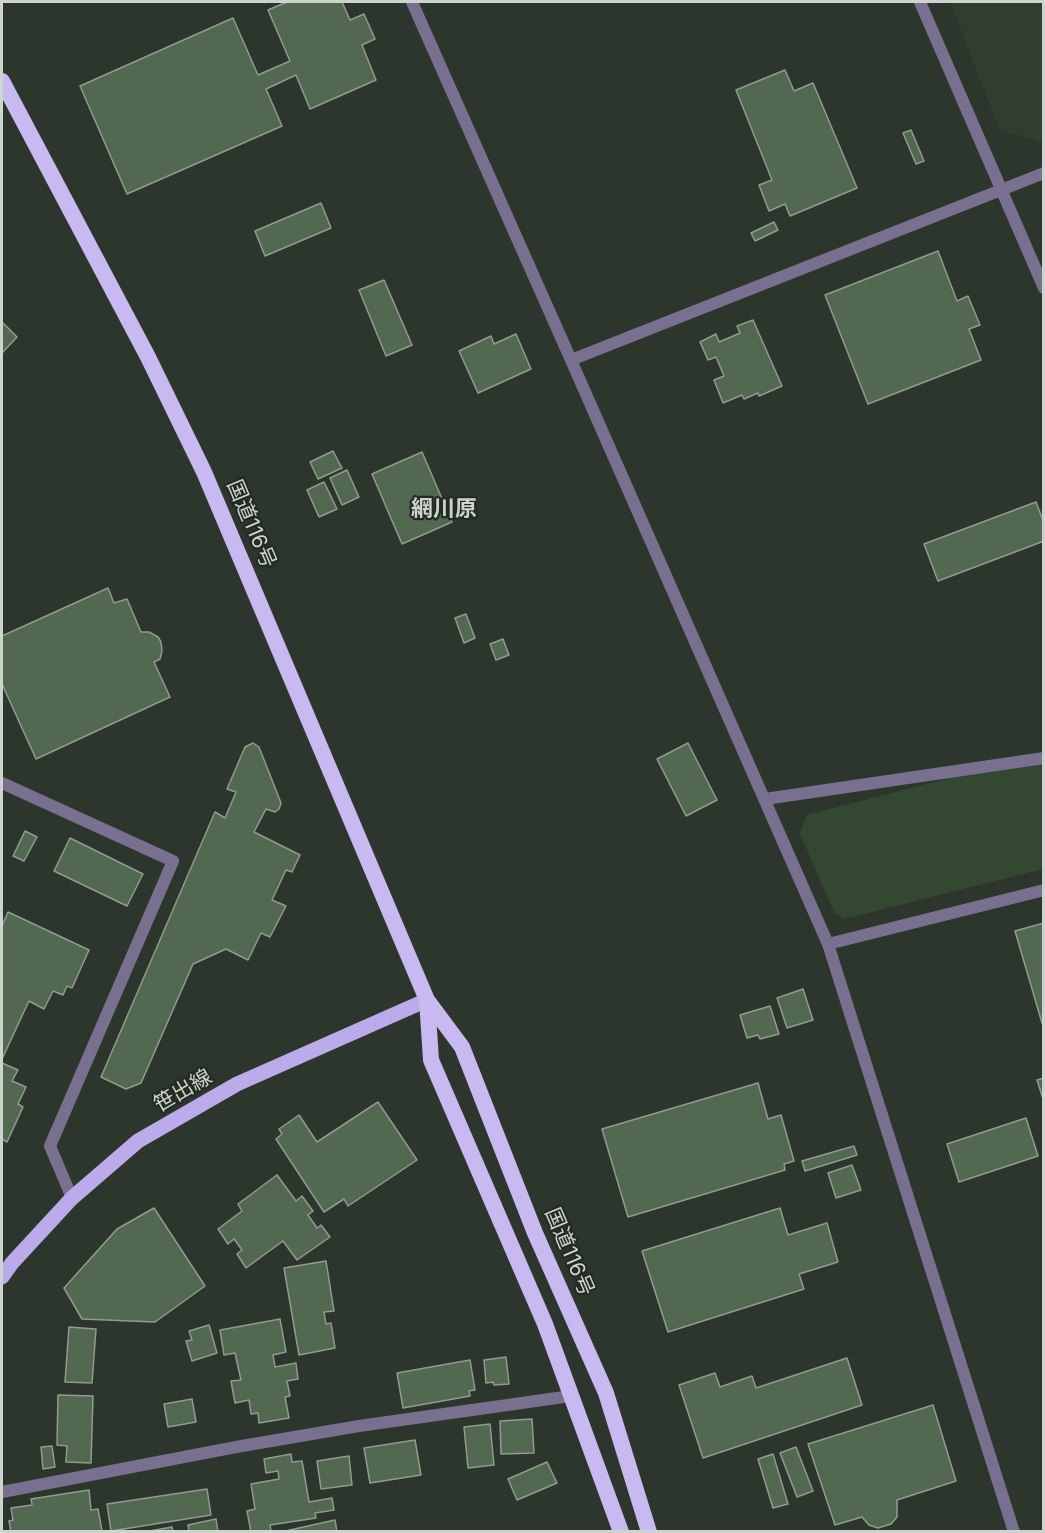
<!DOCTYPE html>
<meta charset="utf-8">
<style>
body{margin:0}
#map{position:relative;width:1045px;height:1533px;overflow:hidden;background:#2d362c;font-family:Inter,sans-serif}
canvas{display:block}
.frame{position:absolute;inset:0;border:3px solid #cdd3cd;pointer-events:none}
</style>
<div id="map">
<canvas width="1045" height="1533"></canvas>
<div class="frame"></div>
</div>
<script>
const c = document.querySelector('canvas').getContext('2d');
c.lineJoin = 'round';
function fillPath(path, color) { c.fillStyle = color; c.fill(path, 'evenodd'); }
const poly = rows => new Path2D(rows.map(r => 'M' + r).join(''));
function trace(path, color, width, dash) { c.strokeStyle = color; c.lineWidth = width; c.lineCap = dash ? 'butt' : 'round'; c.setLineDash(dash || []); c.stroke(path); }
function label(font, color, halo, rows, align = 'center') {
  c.font = font + ' Inter,"Noto Sans JP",sans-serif'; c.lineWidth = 4.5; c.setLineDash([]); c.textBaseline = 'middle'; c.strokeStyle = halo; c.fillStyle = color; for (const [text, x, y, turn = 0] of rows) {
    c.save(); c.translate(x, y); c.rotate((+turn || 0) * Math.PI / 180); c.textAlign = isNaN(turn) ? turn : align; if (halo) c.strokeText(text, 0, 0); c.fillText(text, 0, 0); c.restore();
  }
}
const built = poly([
 [950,2,1043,2,1043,143,999,129]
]);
const green = poly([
 [1043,754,1043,869,844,919,834,912,800,834,806,815]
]);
const building = poly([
 [287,2,342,2,350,20,364,14,375,39,362,45,376,80,310,109,296,75,266,89,282,126,127,194,80,86,233,18,258,75,290,61,268,10,287,2],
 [785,70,794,91,813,83,857,188,790,216,785,204,769,211,759,185,772,180,736,90,785,70],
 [911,130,924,161,916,164,903,133,911,130],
 [321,203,331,228,265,256,255,231,321,203],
 [774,222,778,230,755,241,751,233,774,222],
 [938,251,957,301,968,296,980,325,969,329,981,360,868,404,825,295,938,251],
 [384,280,412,345,386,356,359,290,384,280],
 [753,320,782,386,759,396,758,393,744,399,742,395,723,403,714,380,724,376,716,357,708,360,700,342,716,334,719,342,740,333,737,326,753,320],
 [2,322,17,337,2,353,2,322],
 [516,334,531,369,478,393,459,351,491,336,494,344,516,334],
 [333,451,342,468,318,479,310,462,333,451],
 [422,452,452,522,402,544,372,474,422,452],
 [347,470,359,497,342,505,330,478,347,470],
 [324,482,337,509,319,517,307,490,324,482],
 [1036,502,1044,523,1044,541,938,581,924,544,1036,502],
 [108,588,114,603,127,599,141,632,149,632,158,637,161,642,162,651,160,659,154,662,170,697,36,759,2,684,2,636,108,588],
 [466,614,475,638,464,643,455,618,466,614],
 [503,639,509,655,496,660,490,644,503,639],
 [253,743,259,747,281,803,279,809,275,812,266,809,254,832,300,855,292,872,286,870,272,900,286,906,270,937,261,933,248,960,226,949,193,964,141,1083,126,1089,101,1077,215,812,225,818,236,792,227,789,245,747,253,743],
 [688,743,717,800,686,816,657,759,688,743],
 [25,831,37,837,24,861,13,856,25,831],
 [70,838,143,874,127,906,54,871,70,838],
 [8,912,89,950,72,988,67,986,63,995,53,991,44,1009,29,1001,2,1059,2,926,8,912],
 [1044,923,1044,1022,1042,1023,1015,931,1044,923],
 [803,989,813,1020,787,1028,777,998,803,989],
 [770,1006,779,1034,760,1039,758,1035,747,1038,740,1015,770,1006],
 [2,1063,18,1070,12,1081,26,1087,18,1104,23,1107,7,1142,2,1139,2,1063],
 [1044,1078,1044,1102,1037,1080,1044,1078],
 [758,1083,768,1119,781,1115,794,1161,784,1164,785,1170,628,1217,602,1129,758,1083],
 [378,1102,417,1160,348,1206,344,1199,324,1212,276,1139,282,1134,279,1129,299,1115,317,1142,378,1102],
 [1026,1118,1038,1156,959,1182,947,1144,1026,1118],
 [854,1146,857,1155,805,1171,802,1161,854,1146],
 [852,1165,861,1190,836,1198,828,1173,852,1165],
 [277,1175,296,1201,302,1196,313,1211,308,1215,317,1228,321,1225,330,1237,297,1260,283,1241,246,1268,237,1254,242,1250,234,1239,228,1244,218,1229,242,1211,238,1204,277,1175],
 [154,1208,205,1286,155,1322,82,1319,64,1288,117,1229,154,1208],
 [780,1208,788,1235,827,1223,838,1262,799,1274,804,1289,668,1332,642,1251,780,1208],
 [326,1261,334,1311,324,1312,326,1324,331,1323,335,1348,299,1355,284,1268,326,1261],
 [280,1319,286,1352,273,1355,275,1367,296,1363,298,1379,287,1381,290,1396,285,1397,289,1418,259,1423,258,1413,251,1414,249,1400,235,1403,231,1381,241,1380,235,1353,224,1355,220,1330,280,1319],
 [209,1325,217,1353,192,1361,186,1341,192,1340,189,1331,209,1325],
 [69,1327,96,1329,92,1383,65,1382,69,1327],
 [506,1357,509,1384,494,1385,493,1382,486,1383,484,1360,506,1357],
 [847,1358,862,1405,703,1458,679,1385,715,1373,720,1387,752,1376,756,1388,847,1358],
 [470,1360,475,1390,469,1391,470,1396,403,1408,397,1373,470,1360],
 [58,1395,93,1396,91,1463,66,1462,67,1446,57,1445,58,1395],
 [192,1399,196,1422,168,1427,164,1404,192,1399],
 [933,1405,956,1481,897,1500,897,1517,891,1524,878,1528,869,1525,862,1517,835,1525,808,1444,933,1405],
 [532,1419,534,1453,501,1454,500,1421,532,1419],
 [490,1424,494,1465,468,1468,464,1427,490,1424],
 [415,1440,421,1475,370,1483,364,1448,415,1440],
 [52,1446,55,1467,43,1469,41,1447,52,1446],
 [796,1447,813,1491,797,1497,780,1453,796,1447],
 [291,1454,292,1462,302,1461,309,1502,332,1498,334,1510,315,1513,316,1518,270,1525,271,1531,251,1532,247,1511,255,1509,251,1484,279,1479,278,1471,266,1473,264,1459,291,1454],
 [773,1454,788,1504,773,1508,758,1459,773,1454],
 [349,1456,352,1485,321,1489,317,1461,349,1456],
 [547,1462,557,1483,517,1500,508,1479,547,1462],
 [207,1489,211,1515,111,1531,107,1504,207,1489],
 [89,1490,91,1510,98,1509,102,1531,11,1532,9,1521,13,1520,11,1508,32,1505,31,1499,89,1490],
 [216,1519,218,1532,189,1532,188,1525,216,1519],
 [335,1520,337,1532,281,1532,335,1520],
 [172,1527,173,1532,144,1532,172,1527]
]);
const minor = poly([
 [2,783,173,861,50,1146,72,1198],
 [765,799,1044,758],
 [828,944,1044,890],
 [2,1492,236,1447,359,1426,571,1396]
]);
const tertiary = poly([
 [412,2,571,360,828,944,1014,1532],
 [920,2,1044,288],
 [571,360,1044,173]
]);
const primary = poly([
 [2,1277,12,1263,72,1198,138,1141,237,1084,427,1000]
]);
const trunk = poly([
 [2,81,148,357,204,472,427,1000,462,1047,535,1233,606,1393,649,1532],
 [427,1000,431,1060,545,1324,621,1532]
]);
const streetNames = [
 ["国道116号",251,524,67],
 ["笹出線",183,1091,-30],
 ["国道116号",569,1252,67]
];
const neighbourhoodNames = [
 ["網川原",444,509]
];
fillPath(built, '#303e2e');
fillPath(green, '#334731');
fillPath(building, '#526850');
trace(building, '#919c90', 1.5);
trace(minor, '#78708e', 12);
trace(tertiary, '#78708e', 12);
trace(primary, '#bcabea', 15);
trace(trunk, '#c8baf0', 16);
label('21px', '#cdd3cd', '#232c22', streetNames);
label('bold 22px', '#cdd3cd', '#232c22', neighbourhoodNames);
</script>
